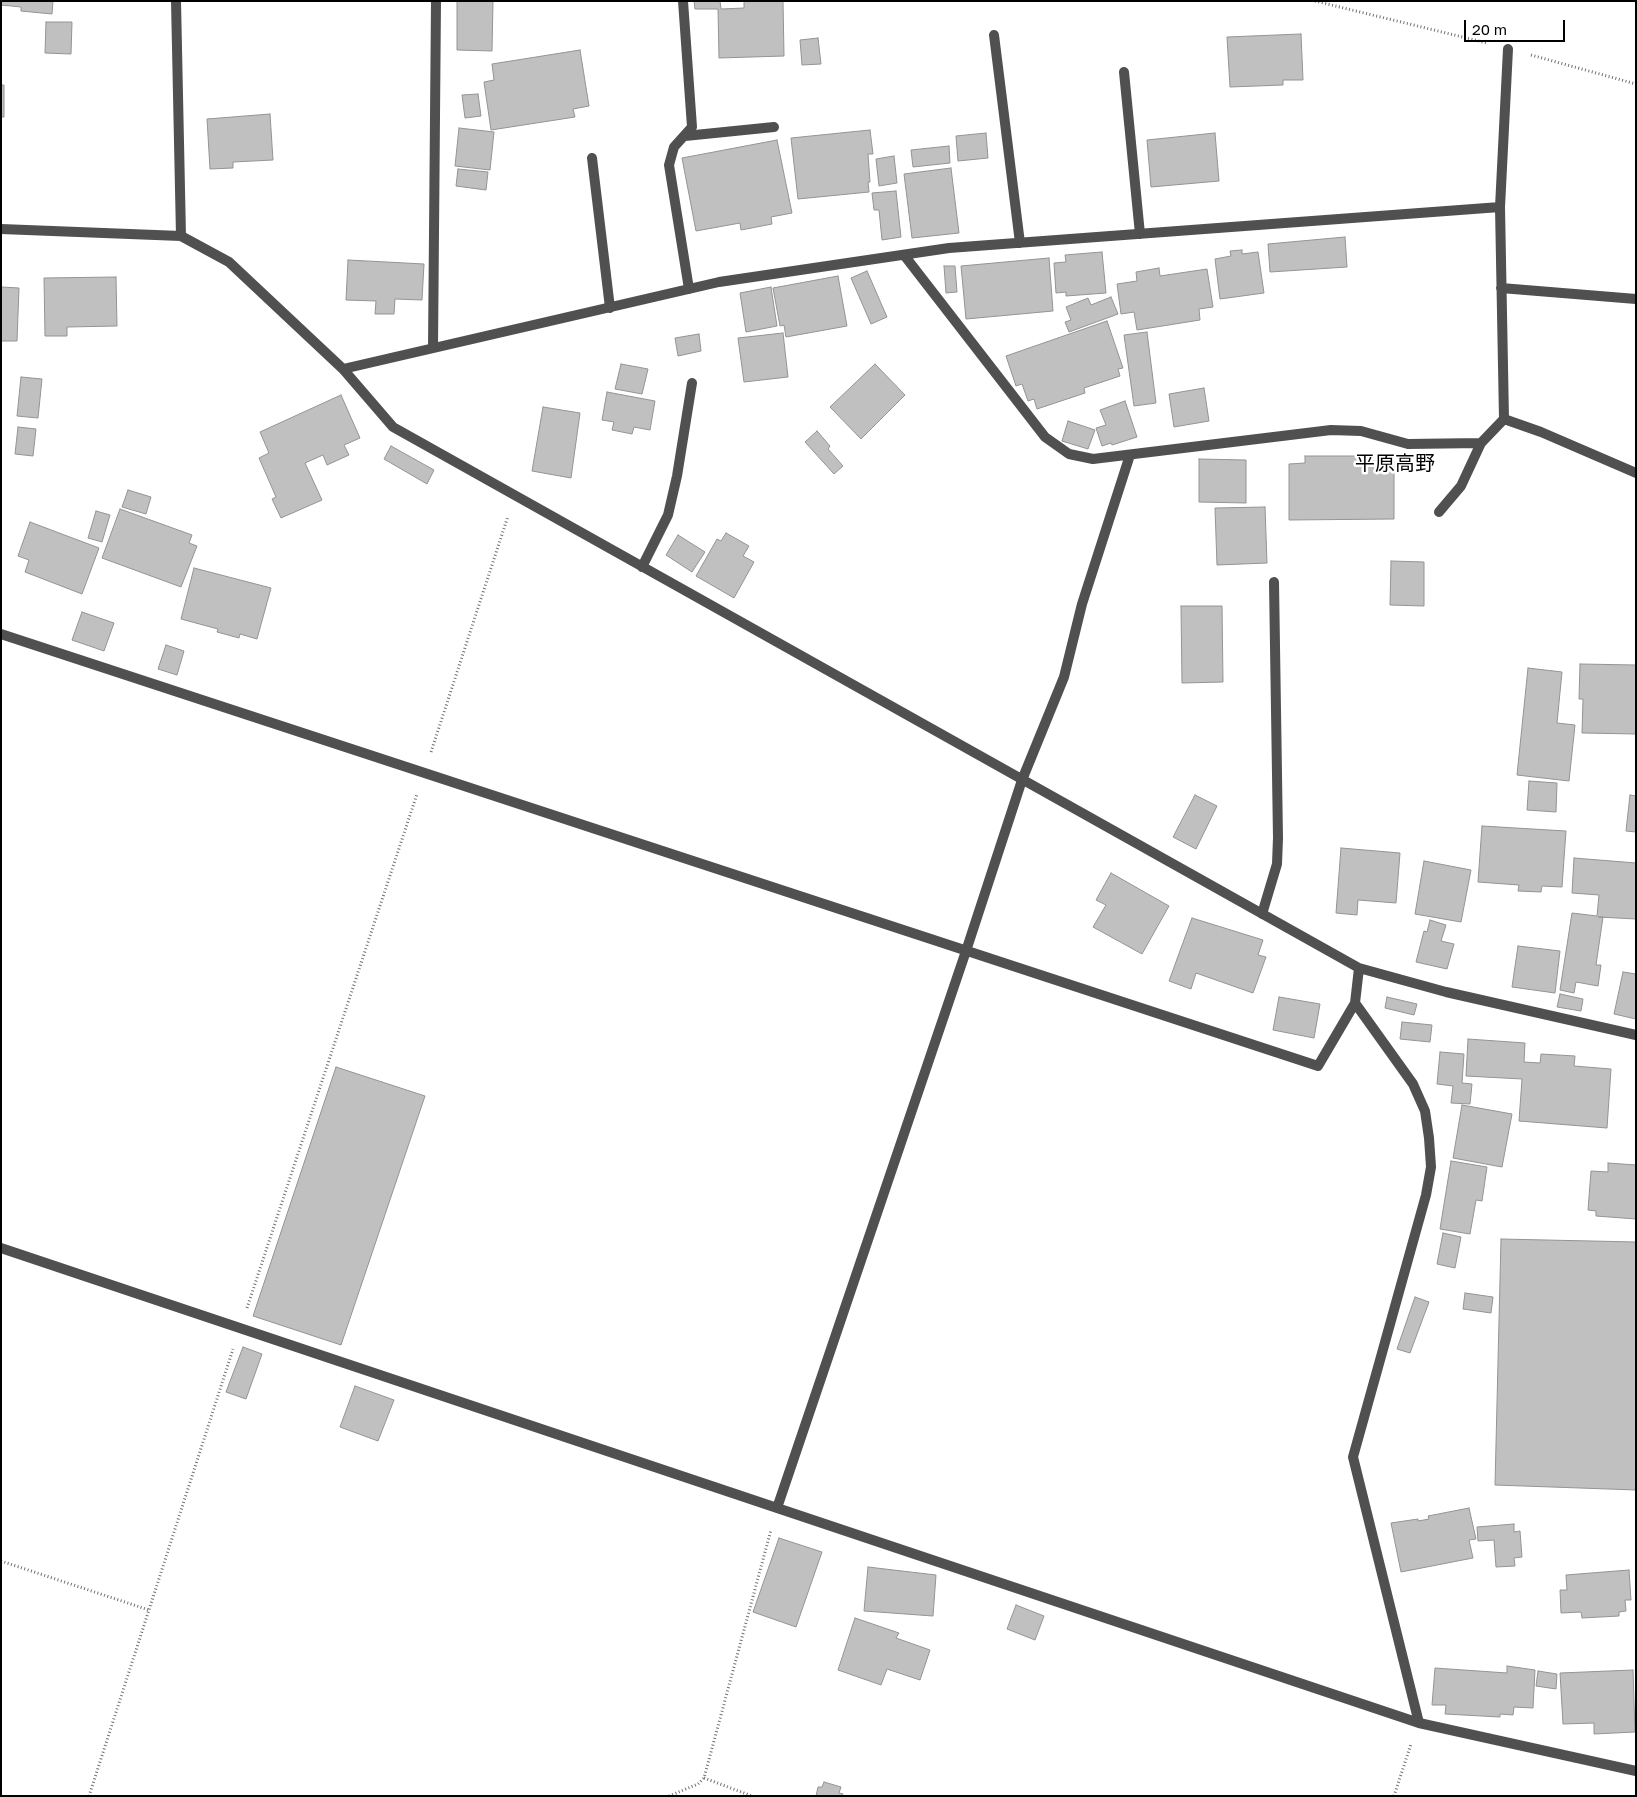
<!DOCTYPE html>
<meta charset="utf-8">
<style>
body{margin:0}
#map{position:relative;width:1637px;height:1797px;overflow:hidden;background:#fff;font-family:"Golos Text",sans-serif}
canvas{display:block}
.frame{position:absolute;inset:0;border:2px solid #000;pointer-events:none}
.scale{position:absolute;left:1464px;top:20px;width:101px;height:22px;box-sizing:border-box;border:2px solid #000;border-top:0;padding-left:6px;font-size:15px;line-height:18px;white-space:nowrap;color:#000;-webkit-text-stroke:4px #fff;paint-order:stroke}
</style>
<div id="map">
<canvas width="1637" height="1797"></canvas>
<div class="frame"></div>
<div class="scale">20 m</div>
</div>
<script>
const c = document.querySelector('canvas').getContext('2d');
c.lineJoin = 'round';
function fillPath(path, color) { c.fillStyle = color; c.fill(path, 'evenodd'); }
const poly = rows => new Path2D(rows.map(r => 'M' + r).join(''));
function trace(path, color, width, dash) { c.strokeStyle = color; c.lineWidth = width; c.lineCap = dash ? 'butt' : 'round'; c.setLineDash(dash || []); c.stroke(path); }
function label(font, color, halo, rows, align = 'center') {
  c.font = font + ' "Golos Text","Noto Sans JP",sans-serif'; c.lineWidth = 5; c.setLineDash([]); c.textBaseline = 'middle'; c.strokeStyle = halo; c.fillStyle = color; for (const [text, x, y, turn = 0] of rows) {
    c.save(); c.translate(x, y); c.rotate((+turn || 0) * Math.PI / 180); c.textAlign = isNaN(turn) ? turn : align; if (halo) c.strokeText(text, 0, 0); c.fillText(text, 0, 0); c.restore();
  }
}
const building = poly([
 [1,1,53,1,52,14,21,11,21,7,1,5,1,1],
 [457,1,493,1,492,51,457,50,457,1],
 [694,1,720,1,721,9,744,8,744,1,783,1,784,56,719,58,718,9,695,9,694,1],
 [46,22,72,22,71,54,45,53,46,22],
 [1301,34,1303,80,1283,80,1283,85,1230,87,1227,37,1301,34],
 [818,38,821,64,802,65,800,40,818,38],
 [580,50,589,106,573,109,575,117,491,130,484,82,494,80,492,64,580,50],
 [1,85,4,85,4,117,1,117,1,85],
 [478,94,481,116,465,118,462,95,478,94],
 [270,114,273,160,233,162,233,168,210,169,207,119,270,114],
 [459,128,494,132,490,170,455,166,459,128],
 [870,130,873,154,868,154,870,182,868,182,869,192,798,199,791,138,870,130],
 [986,133,988,158,958,161,956,136,986,133],
 [1215,133,1219,181,1151,187,1147,140,1215,133],
 [777,140,792,213,771,217,772,224,741,230,740,223,696,231,682,158,777,140],
 [949,146,950,163,913,167,911,150,949,146],
 [894,156,897,183,879,186,876,159,894,156],
 [951,168,959,233,912,238,904,174,951,168],
 [458,169,488,172,486,190,456,186,458,169],
 [896,191,901,237,882,240,879,210,874,210,872,193,896,191],
 [1345,237,1347,267,1270,272,1268,244,1345,237],
 [1242,250,1242,254,1258,252,1264,293,1220,299,1215,259,1231,256,1230,251,1242,250],
 [1102,252,1106,293,1066,296,1066,292,1056,293,1054,263,1066,262,1065,255,1102,252],
 [1049,258,1053,311,966,319,961,266,1049,258],
 [348,260,424,264,422,300,395,299,394,314,375,314,376,301,346,300,348,260],
 [944,266,955,266,957,292,946,293,944,266],
 [1159,268,1160,276,1207,269,1213,307,1199,309,1200,320,1137,330,1134,312,1121,314,1117,284,1137,281,1136,272,1159,268],
 [867,271,887,317,871,324,851,278,867,271],
 [838,276,847,326,786,337,784,325,780,326,773,288,838,276],
 [116,277,117,326,67,327,67,336,45,336,44,278,116,277],
 [1,287,19,288,17,341,1,341,1,287],
 [771,287,777,326,746,332,740,293,771,287],
 [1111,297,1118,314,1069,332,1065,322,1071,320,1066,307,1088,298,1091,305,1111,297],
 [1107,321,1123,368,1118,369,1120,376,1084,388,1085,393,1037,409,1034,399,1028,401,1022,384,1016,386,1006,356,1107,321],
 [1147,332,1156,403,1134,406,1124,335,1147,332],
 [783,333,788,377,744,382,738,338,783,333],
 [699,334,701,351,678,356,675,338,699,334],
 [621,364,648,369,642,394,615,389,621,364],
 [875,364,905,395,861,439,830,407,875,364],
 [21,377,42,379,38,418,17,416,21,377],
 [1204,388,1209,421,1174,427,1169,394,1204,388],
 [607,392,655,401,650,430,634,427,632,434,612,430,614,422,602,420,607,392],
 [341,395,360,438,344,445,349,455,327,465,323,455,305,463,322,500,281,518,272,499,276,497,259,458,269,453,260,432,341,395],
 [1125,401,1137,437,1112,445,1111,443,1102,446,1096,428,1106,425,1100,410,1125,401],
 [543,407,580,413,571,478,532,471,543,407],
 [1068,421,1095,430,1088,449,1062,441,1068,421],
 [18,427,36,429,33,456,15,454,18,427],
 [817,431,830,446,828,449,843,466,834,474,805,442,817,431],
 [391,446,434,470,427,484,384,459,391,446],
 [1305,456,1364,456,1365,461,1394,461,1394,519,1289,520,1289,464,1305,463,1305,456],
 [1199,459,1246,460,1246,503,1199,502,1199,459],
 [128,490,151,497,146,514,122,507,128,490],
 [1265,507,1267,563,1217,565,1215,508,1265,507],
 [120,509,192,535,189,543,197,546,181,587,102,558,120,509],
 [96,511,110,515,102,542,88,538,96,511],
 [30,522,99,548,82,594,25,572,29,560,18,556,30,522],
 [726,533,749,546,743,556,754,562,734,598,696,576,717,539,721,541,726,533],
 [678,535,705,552,692,572,666,555,678,535],
 [1391,561,1424,562,1424,606,1390,605,1391,561],
 [194,568,271,588,257,639,240,634,239,638,217,632,218,629,181,619,194,568],
 [1181,606,1222,606,1223,682,1182,683,1181,606],
 [82,612,114,623,104,651,72,640,82,612],
 [166,645,184,651,177,675,158,669,166,645],
 [1580,664,1636,665,1636,734,1582,733,1583,699,1579,699,1580,664],
 [1528,668,1562,672,1557,723,1575,725,1569,781,1517,775,1528,668],
 [1529,781,1557,783,1556,812,1527,810,1529,781],
 [1195,795,1217,806,1196,849,1173,837,1195,795],
 [1630,795,1636,796,1636,832,1626,831,1630,795],
 [1482,826,1566,831,1562,887,1542,886,1541,892,1518,891,1519,885,1478,882,1482,826],
 [1341,848,1400,853,1396,903,1358,900,1357,915,1336,913,1341,848],
 [1574,858,1636,863,1636,919,1598,917,1603,917,1596,965,1601,965,1598,986,1576,982,1574,993,1560,990,1572,913,1597,916,1599,895,1572,893,1574,858],
 [1424,861,1471,870,1461,922,1415,914,1424,861],
 [1111,873,1169,906,1142,954,1093,927,1106,905,1096,900,1111,873],
 [1192,918,1263,940,1258,955,1266,957,1253,993,1196,973,1191,989,1169,981,1192,918],
 [1430,920,1446,925,1441,941,1454,944,1447,969,1416,962,1424,931,1427,932,1430,920],
 [1518,946,1560,951,1555,993,1512,987,1518,946],
 [1623,972,1636,974,1636,1019,1614,1014,1623,972],
 [1560,994,1583,999,1581,1011,1557,1007,1560,994],
 [1279,997,1320,1004,1314,1038,1273,1030,1279,997],
 [1387,997,1417,1004,1414,1015,1385,1008,1387,997],
 [1402,1022,1432,1025,1430,1042,1400,1039,1402,1022],
 [1468,1039,1525,1043,1524,1062,1540,1063,1541,1054,1575,1056,1574,1066,1611,1069,1607,1128,1519,1121,1522,1079,1466,1076,1468,1039],
 [1440,1052,1464,1054,1462,1083,1472,1084,1470,1104,1451,1103,1453,1086,1437,1084,1440,1052],
 [336,1067,425,1096,341,1345,253,1316,336,1067],
 [1462,1105,1512,1114,1502,1167,1453,1158,1462,1105],
 [1451,1161,1487,1167,1482,1201,1476,1200,1470,1234,1440,1229,1451,1161],
 [1608,1163,1636,1165,1636,1219,1596,1216,1596,1211,1588,1210,1591,1171,1608,1172,1608,1163],
 [1443,1233,1461,1237,1455,1268,1437,1264,1443,1233],
 [1501,1239,1636,1242,1636,1490,1495,1485,1501,1239],
 [1465,1293,1493,1297,1491,1313,1463,1309,1465,1293],
 [1415,1297,1429,1302,1410,1353,1397,1349,1415,1297],
 [243,1347,262,1354,246,1399,226,1392,243,1347],
 [355,1386,394,1400,378,1441,340,1427,355,1386],
 [1469,1508,1476,1539,1469,1540,1473,1558,1401,1572,1391,1523,1418,1519,1418,1521,1429,1519,1428,1516,1469,1508],
 [1514,1524,1514,1532,1520,1531,1522,1557,1514,1558,1515,1566,1496,1567,1494,1540,1478,1541,1477,1527,1514,1524],
 [779,1538,822,1552,796,1627,753,1612,779,1538],
 [868,1567,936,1575,933,1616,864,1611,868,1567],
 [1629,1570,1631,1600,1625,1600,1626,1611,1619,1612,1619,1616,1582,1618,1581,1612,1561,1613,1560,1590,1567,1590,1566,1575,1629,1570],
 [1016,1605,1044,1616,1035,1640,1007,1629,1016,1605],
 [855,1618,899,1633,896,1638,930,1650,920,1680,887,1669,881,1685,838,1670,855,1618],
 [1507,1666,1535,1670,1533,1708,1514,1707,1513,1715,1500,1714,1500,1717,1445,1714,1446,1705,1432,1705,1435,1668,1507,1673,1507,1666],
 [1633,1670,1635,1732,1594,1734,1594,1723,1563,1724,1560,1673,1633,1670],
 [1538,1671,1557,1674,1556,1689,1536,1686,1538,1671],
 [824,1782,841,1787,839,1793,843,1794,842,1796,816,1796,818,1787,822,1787,824,1782]
]);
const path = poly([
 [1315,1,1487,43],
 [1531,55,1636,84],
 [431,752,508,516],
 [247,1308,417,794],
 [1,1561,149,1610],
 [704,1778,752,1796],
 [89,1796,233,1349],
 [669,1796,698,1784,704,1778,771,1530],
 [1394,1796,1411,1744]
]);
const street = poly([
 [176,1,181,236],
 [683,1,692,127,674,147,669,165,689,289],
 [994,35,1020,243],
 [1124,72,1140,234],
 [685,136,774,127],
 [592,158,610,308],
 [1,229,181,236,229,262,343,369,393,427,1359,968,1446,992,1636,1035],
 [904,255,1045,437,1069,454,1093,459,1331,430,1361,431,1408,444,1481,443],
 [1501,288,1636,299],
 [433,348,436,1],
 [343,369,719,282,949,248,1500,207],
 [1504,419,1500,207,1508,49],
 [1439,512,1461,486,1481,443,1504,419,1541,432,1636,473],
 [642,567,668,515,677,476,692,383],
 [1,634,1318,1066,1355,1003,1359,968],
 [1262,914,1277,864,1278,838,1274,582],
 [1355,1003,1413,1084,1425,1111,1429,1138,1431,1167,1426,1195,1353,1457,1419,1723],
 [1,1248,1419,1723,1636,1771],
 [777,1508,966,951,1022,780,1064,677,1082,604,1130,455]
]);
const quarterNames = [
 ["平原高野",1395,464]
];
fillPath(building, '#c0c0c0');
trace(building, '#949494', 1);
trace(path, '#727272', 3, [1, 2.5]);
trace(street, '#505050', 10);
label('20px', '#000', '#fff', quarterNames);
</script>
